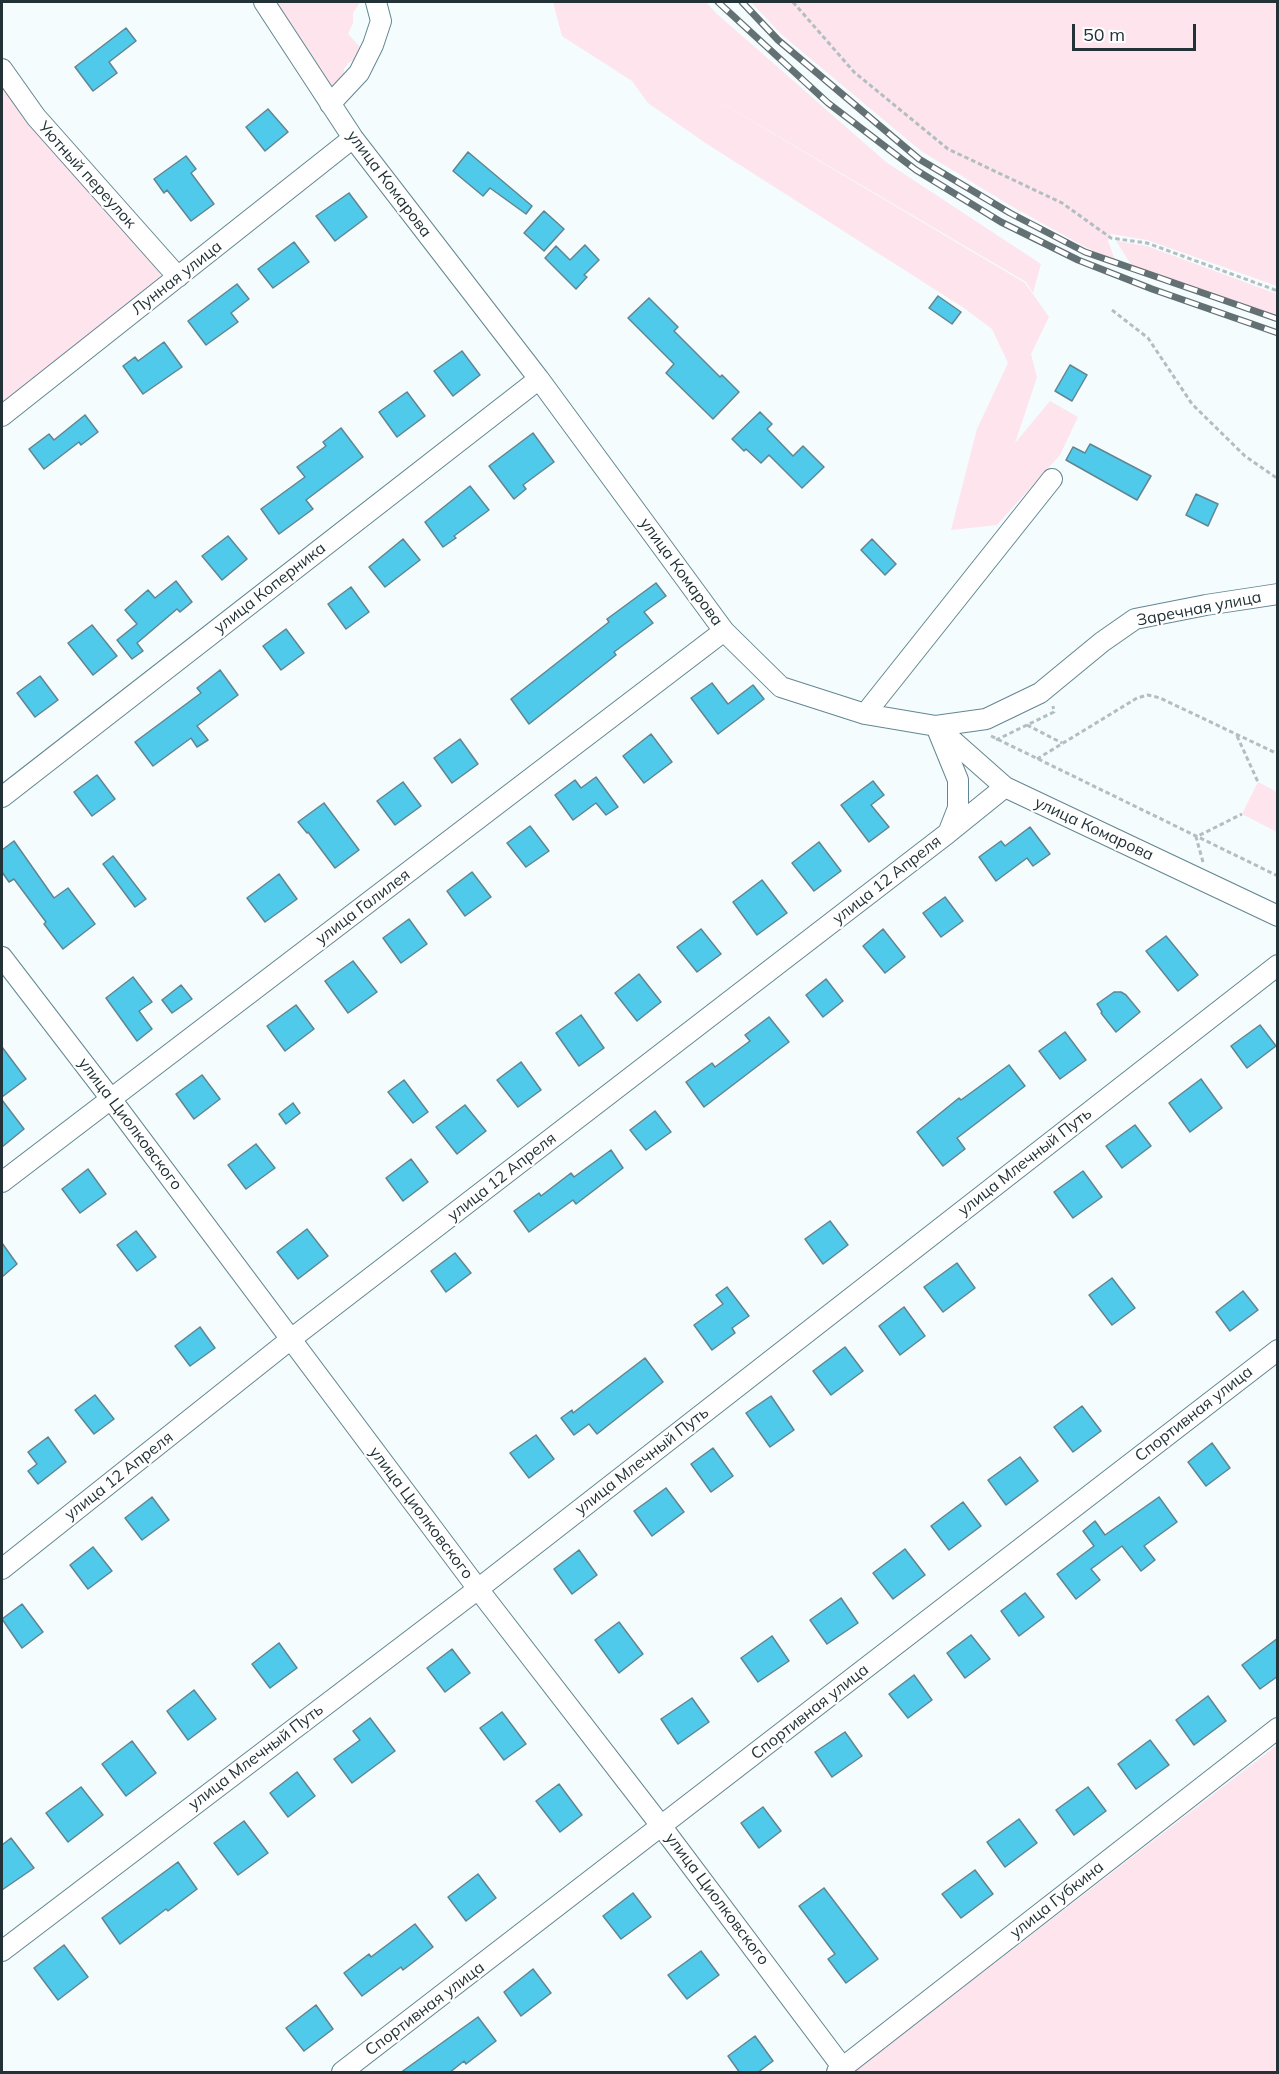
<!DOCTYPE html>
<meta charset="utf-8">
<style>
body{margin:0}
#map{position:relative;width:1279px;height:2074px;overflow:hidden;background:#f4fcfe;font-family:Mulish,sans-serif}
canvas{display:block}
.frame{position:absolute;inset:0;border:3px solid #223236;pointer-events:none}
.scale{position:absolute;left:1072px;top:24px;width:124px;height:27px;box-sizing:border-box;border:3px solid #223236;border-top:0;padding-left:8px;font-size:18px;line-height:21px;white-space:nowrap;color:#223236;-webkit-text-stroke:4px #fff;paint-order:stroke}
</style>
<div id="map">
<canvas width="1279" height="2074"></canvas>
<div class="frame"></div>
<div class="scale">50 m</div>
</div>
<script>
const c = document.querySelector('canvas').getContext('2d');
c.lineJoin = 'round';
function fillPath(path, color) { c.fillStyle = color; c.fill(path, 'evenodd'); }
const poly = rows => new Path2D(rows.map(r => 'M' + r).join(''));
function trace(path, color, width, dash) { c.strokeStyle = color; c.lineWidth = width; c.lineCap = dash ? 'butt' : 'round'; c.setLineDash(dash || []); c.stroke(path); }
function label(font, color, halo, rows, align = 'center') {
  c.font = font + ' Mulish,sans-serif'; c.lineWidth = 4.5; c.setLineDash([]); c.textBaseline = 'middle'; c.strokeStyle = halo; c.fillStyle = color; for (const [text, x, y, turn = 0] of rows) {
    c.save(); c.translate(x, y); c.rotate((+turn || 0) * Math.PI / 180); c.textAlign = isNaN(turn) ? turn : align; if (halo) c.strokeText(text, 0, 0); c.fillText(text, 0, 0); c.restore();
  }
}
const green = poly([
 [274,2,360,2,353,13,353,23,348,34,361,48,360,57,348,63,344,69,344,82,333,90],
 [553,2,706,2,716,13,886,162,1041,264,1033,293,1026,282,664,69,1025,283,1049,317,1031,354,1037,377,1015,443,1050,401,1078,417,1060,455,997,525,951,530,977,429,1008,363,992,329,964,308,704,142,648,103,632,81,562,36],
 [751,2,1277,2,1277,286,1147,240,1111,234,1108,241,1115,260,1087,248,1011,206,921,151,781,34],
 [2,82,156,265,161,277,157,287,2,408],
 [1116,241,1147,246,1277,294,1277,317,1132,266],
 [1258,782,1277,792,1277,832,1242,814],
 [1277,1745,1277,2072,854,2072]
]);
const building = poly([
 [126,28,136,41,109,62,117,73,93,91,75,67,126,28],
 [268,109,288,132,265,151,246,127,268,109],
 [468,152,532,206,526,214,490,188,483,196,453,171,468,152],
 [186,156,196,169,191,173,214,204,191,221,167,190,164,193,154,179,186,156],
 [349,193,367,217,335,241,316,216,349,193],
 [544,211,564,229,544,251,524,233,544,211],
 [294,242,309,262,273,288,258,269,294,242],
 [585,245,599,260,584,275,587,277,576,289,545,258,556,246,570,260,585,245],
 [237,284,249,299,231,313,238,322,206,345,188,321,237,284],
 [938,296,961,312,952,324,929,308,938,296],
 [649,298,678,327,674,331,720,377,722,375,739,392,713,419,666,373,674,364,628,318,649,298],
 [164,342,182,367,143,394,123,366,135,357,138,361,164,342],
 [462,351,480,375,453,396,434,371,462,351],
 [1070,365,1087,375,1072,401,1055,391,1070,365],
 [407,392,425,416,397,437,379,412,407,392],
 [760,412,772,424,767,429,793,456,803,446,824,467,802,488,769,455,761,463,746,449,744,451,732,439,760,412],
 [85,415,98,432,81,445,79,442,44,469,29,449,49,434,54,440,85,415],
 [341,428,363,457,306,500,313,509,279,534,261,509,305,477,297,467,326,446,323,442,341,428],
 [533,433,554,462,523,485,526,489,514,499,489,466,533,433],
 [1090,444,1151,476,1137,500,1066,460,1073,447,1085,453,1090,444],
 [470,486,489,510,454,536,456,538,443,547,425,522,470,486],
 [1196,494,1218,504,1208,526,1186,515,1196,494],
 [228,536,247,559,222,580,202,556,228,536],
 [403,539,420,560,385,587,369,567,403,539],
 [872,539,896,564,885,575,861,550,872,539],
 [176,581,192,602,180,612,177,609,137,643,143,651,132,659,117,640,137,624,125,610,148,590,155,598,176,581],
 [656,583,666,596,644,612,653,623,614,652,616,655,529,724,511,699,609,622,607,619,656,583],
 [351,587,369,612,346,629,328,604,351,587],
 [92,625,117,656,93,675,68,643,92,625],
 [286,629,304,653,281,670,263,646,286,629],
 [220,670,238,695,197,726,208,740,197,747,191,738,153,766,135,742,201,693,197,688,220,670],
 [40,676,58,700,35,717,17,693,40,676],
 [712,683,728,704,753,685,764,699,718,734,691,698,712,683],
 [651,734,672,762,644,783,623,756,651,734],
 [460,739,478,764,452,783,434,758,460,739],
 [97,775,115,799,92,816,74,792,97,775],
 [596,777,618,807,606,815,596,803,573,820,555,795,575,780,581,788,596,777],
 [873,781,884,795,871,805,889,827,869,842,841,805,873,781],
 [403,782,421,806,395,825,377,801,403,782],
 [324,803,359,850,335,868,308,832,307,833,298,822,324,803],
 [530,826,549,851,526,867,507,843,530,826],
 [1030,827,1050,854,1033,866,1027,858,996,881,979,857,1001,841,1005,846,1030,827],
 [14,841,54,898,68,888,95,924,63,949,44,924,46,922,14,879,9,882,2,872,2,850,14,841],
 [819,842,841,871,814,891,792,863,819,842],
 [113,856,146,899,135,907,103,864,113,856],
 [472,872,491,897,465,916,447,891,472,872],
 [279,874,297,899,265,922,247,898,279,874],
 [762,880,787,913,757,935,733,902,762,880],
 [945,897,963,921,941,937,923,913,945,897],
 [409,919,427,944,401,963,383,938,409,919],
 [701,929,721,954,697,972,677,947,701,929],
 [883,929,905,957,885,973,863,946,883,929],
 [1166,936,1198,975,1178,991,1146,951,1166,936],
 [353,961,377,992,348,1013,325,981,353,961],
 [639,974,661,1002,637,1021,615,993,639,974],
 [133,977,152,1002,139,1011,152,1029,137,1041,106,998,133,977],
 [826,979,843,1001,823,1017,806,995,826,979],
 [181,985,192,999,172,1013,162,1000,181,985],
 [1114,992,1121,992,1126,995,1140,1012,1116,1032,1101,1013,1102,1012,1097,1004,1114,992],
 [296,1005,314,1029,285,1051,267,1026,296,1005],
 [581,1015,604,1048,579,1066,556,1033,581,1015],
 [769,1017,789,1042,704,1107,686,1082,712,1063,715,1067,750,1041,745,1035,769,1017],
 [1260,1025,1276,1046,1247,1068,1231,1046,1260,1025],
 [1065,1032,1086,1060,1060,1079,1039,1051,1065,1032],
 [2,1047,26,1079,2,1097,2,1047],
 [521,1062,541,1090,518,1107,497,1080,521,1062],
 [1009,1065,1025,1086,957,1138,965,1149,943,1166,917,1132,959,1098,961,1100,1009,1065],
 [202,1075,220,1099,194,1119,176,1094,202,1075],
 [1201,1079,1222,1108,1190,1132,1169,1103,1201,1079],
 [404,1080,428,1112,413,1123,388,1092,404,1080],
 [2,1100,24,1129,2,1147,2,1100],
 [293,1103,300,1113,286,1124,279,1114,293,1103],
 [465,1105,486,1131,457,1154,436,1127,465,1105],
 [655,1111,671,1132,646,1150,630,1130,655,1111],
 [1135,1125,1151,1146,1122,1168,1106,1146,1135,1125],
 [256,1144,275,1168,246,1189,228,1165,256,1144],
 [611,1150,623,1168,576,1204,573,1200,529,1232,514,1211,539,1193,541,1196,571,1173,574,1177,611,1150],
 [411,1159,428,1182,403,1201,386,1178,411,1159],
 [88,1169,106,1194,80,1213,62,1189,88,1169],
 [1083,1171,1102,1197,1073,1218,1054,1192,1083,1171],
 [830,1221,848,1245,823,1264,805,1239,830,1221],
 [307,1229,328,1256,298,1279,277,1252,307,1229],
 [136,1231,156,1257,137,1271,117,1245,136,1231],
 [2,1243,17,1264,2,1277,2,1243],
 [455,1253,471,1273,446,1292,431,1271,455,1253],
 [957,1263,975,1288,943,1312,924,1287,957,1263],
 [1112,1278,1135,1308,1112,1325,1089,1295,1112,1278],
 [727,1287,749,1316,732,1328,735,1333,712,1350,694,1325,723,1304,716,1295,727,1287],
 [1243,1291,1258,1310,1230,1331,1216,1312,1243,1291],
 [904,1307,925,1336,900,1355,879,1326,904,1307],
 [200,1327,215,1348,190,1366,175,1346,200,1327],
 [845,1347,863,1371,831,1395,813,1371,845,1347],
 [645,1358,663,1382,597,1434,589,1424,574,1435,561,1418,572,1410,573,1413,645,1358],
 [95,1395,114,1419,94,1434,75,1410,95,1395],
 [771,1396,794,1430,770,1447,746,1413,771,1396],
 [1082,1406,1101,1431,1073,1452,1054,1427,1082,1406],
 [536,1435,554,1459,529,1478,510,1453,536,1435],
 [48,1437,66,1462,38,1484,28,1471,37,1464,28,1452,48,1437],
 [1212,1443,1230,1468,1206,1486,1188,1462,1212,1443],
 [713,1448,733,1476,711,1492,691,1464,713,1448],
 [1020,1457,1038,1481,1006,1505,988,1480,1020,1457],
 [666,1488,684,1512,652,1536,634,1511,666,1488],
 [152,1497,169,1520,142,1540,125,1518,152,1497],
 [1159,1497,1177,1522,1144,1546,1155,1560,1141,1571,1122,1546,1091,1569,1100,1580,1076,1599,1057,1574,1094,1546,1083,1531,1095,1521,1105,1535,1159,1497],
 [963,1502,981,1526,949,1550,931,1526,963,1502],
 [93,1547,112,1571,88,1589,70,1565,93,1547],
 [905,1549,925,1575,893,1599,873,1573,905,1549],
 [579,1550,597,1575,572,1594,554,1569,579,1550],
 [1025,1593,1044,1617,1019,1636,1001,1611,1025,1593],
 [841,1598,858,1623,827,1644,810,1620,841,1598],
 [22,1604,43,1632,22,1648,2,1619,22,1604],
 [619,1622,643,1654,619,1673,595,1640,619,1622],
 [971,1635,990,1659,965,1678,947,1653,971,1635],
 [772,1636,789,1661,758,1682,741,1658,772,1636],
 [1278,1638,1278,1676,1260,1689,1242,1665,1278,1638],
 [279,1643,297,1668,270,1688,252,1664,279,1643],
 [452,1649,470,1673,445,1692,427,1668,452,1649],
 [914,1675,932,1700,908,1718,889,1694,914,1675],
 [194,1690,216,1719,188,1740,167,1711,194,1690],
 [1208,1696,1226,1721,1194,1745,1176,1720,1208,1696],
 [692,1698,709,1722,678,1744,661,1719,692,1698],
 [502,1712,526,1744,504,1760,480,1728,502,1712],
 [370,1718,395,1751,352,1783,334,1759,360,1740,353,1731,370,1718],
 [845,1732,862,1756,832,1777,815,1752,845,1732],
 [1150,1740,1169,1765,1136,1789,1118,1764,1150,1740],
 [132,1741,156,1773,126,1796,102,1764,132,1741],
 [297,1772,315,1796,288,1817,270,1793,297,1772],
 [559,1784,582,1815,560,1832,536,1801,559,1784],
 [81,1787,103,1815,68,1842,46,1813,81,1787],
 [1088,1787,1106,1811,1074,1835,1056,1810,1088,1787],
 [763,1807,781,1831,759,1848,741,1823,763,1807],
 [1019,1819,1037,1843,1005,1867,987,1842,1019,1819],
 [244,1821,268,1853,238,1875,214,1843,244,1821],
 [11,1838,34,1868,2,1890,2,1845,11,1838],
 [178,1862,197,1889,168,1911,166,1909,120,1944,102,1918,178,1862],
 [975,1870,993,1894,961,1918,942,1894,975,1870],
 [478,1874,496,1898,466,1921,448,1897,478,1874],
 [824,1888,878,1959,846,1983,828,1959,835,1954,799,1906,824,1888],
 [633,1893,651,1917,621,1939,603,1916,633,1893],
 [415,1924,433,1947,403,1970,401,1967,362,1996,344,1973,369,1954,371,1957,415,1924],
 [64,1945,88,1977,58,2000,34,1968,64,1945],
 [701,1951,719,1975,687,1999,668,1975,701,1951],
 [533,1969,551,1993,521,2016,504,1992,533,1969],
 [316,2005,333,2029,304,2051,286,2028,316,2005],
 [478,2017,496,2041,466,2064,464,2061,449,2073,400,2073,478,2017],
 [755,2036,773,2061,757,2073,740,2073,728,2056,755,2036]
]);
const path = poly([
 [793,2,854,72,948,149,1062,203,1111,238,1147,243,1278,291],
 [1112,310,1148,338,1192,404,1245,456,1278,479],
 [1027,725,1062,743],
 [991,736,1278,876],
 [1237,736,1258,782],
 [996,740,1054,712,1053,706],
 [1037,759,1137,698,1148,695,1160,698,1278,754],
 [1203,862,1196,837,1242,814]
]);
const minor = poly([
 [264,2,353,138,539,379,724,631,781,687,865,714,936,726,1005,787,1278,916],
 [2,69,36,117,178,277],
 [330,104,359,73,373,45,381,21,376,2],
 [2,416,353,138],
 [865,714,1052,479],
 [936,726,986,719,1040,693,1102,642,1135,619,1206,605,1278,594],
 [938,731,958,780,958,808,949,831],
 [2,797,539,379],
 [2,957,111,1099,478,1589,662,1827,843,2068],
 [2,1182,724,631],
 [2,1569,291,1339,948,833,1005,787],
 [2,1951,478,1589,1278,965],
 [342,2072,1278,1350],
 [837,2072,1278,1728]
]);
const rail = poly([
 [718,2,828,103,916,170,1001,222,1078,260,1152,289,1278,333],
 [742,2,778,40,919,159,1010,213,1085,252,1278,319]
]);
const streetNames = [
 ["Уютный переулок",87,175,48],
 ["улица Комарова",389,184,53],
 ["Лунная улица",177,278,-38],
 ["улица Комарова",681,572,54],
 ["улица Коперника",270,588,-38],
 ["Заречная улица",1199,609,-11],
 ["улица Комарова",1094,829,25],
 ["улица 12 Апреля",887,880,-38],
 ["улица Галилея",363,907,-37],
 ["улица Циолковского",130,1124,53],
 ["улица Млечный Путь",1025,1162,-38],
 ["улица 12 Апреля",502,1177,-38],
 ["Спортивная улица",1194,1414,-38],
 ["улица Млечный Путь",642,1461,-38],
 ["улица 12 Апреля",119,1476,-38],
 ["улица Циолковского",421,1513,53],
 ["Спортивная улица",810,1712,-38],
 ["улица Млечный Путь",256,1757,-37],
 ["улица Циолковского",717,1899,53],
 ["улица Губкина",1057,1900,-38],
 ["Спортивная улица",425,2009,-37]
];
fillPath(green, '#fee4ec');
fillPath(building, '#50caeb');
trace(building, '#618691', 1.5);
trace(minor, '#638792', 22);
trace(path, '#b3bec0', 3, [4.5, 3]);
trace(minor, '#fff', 20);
trace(rail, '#637174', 7);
trace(rail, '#fff', 4.5, [14]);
label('16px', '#223236', '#fff', streetNames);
</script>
